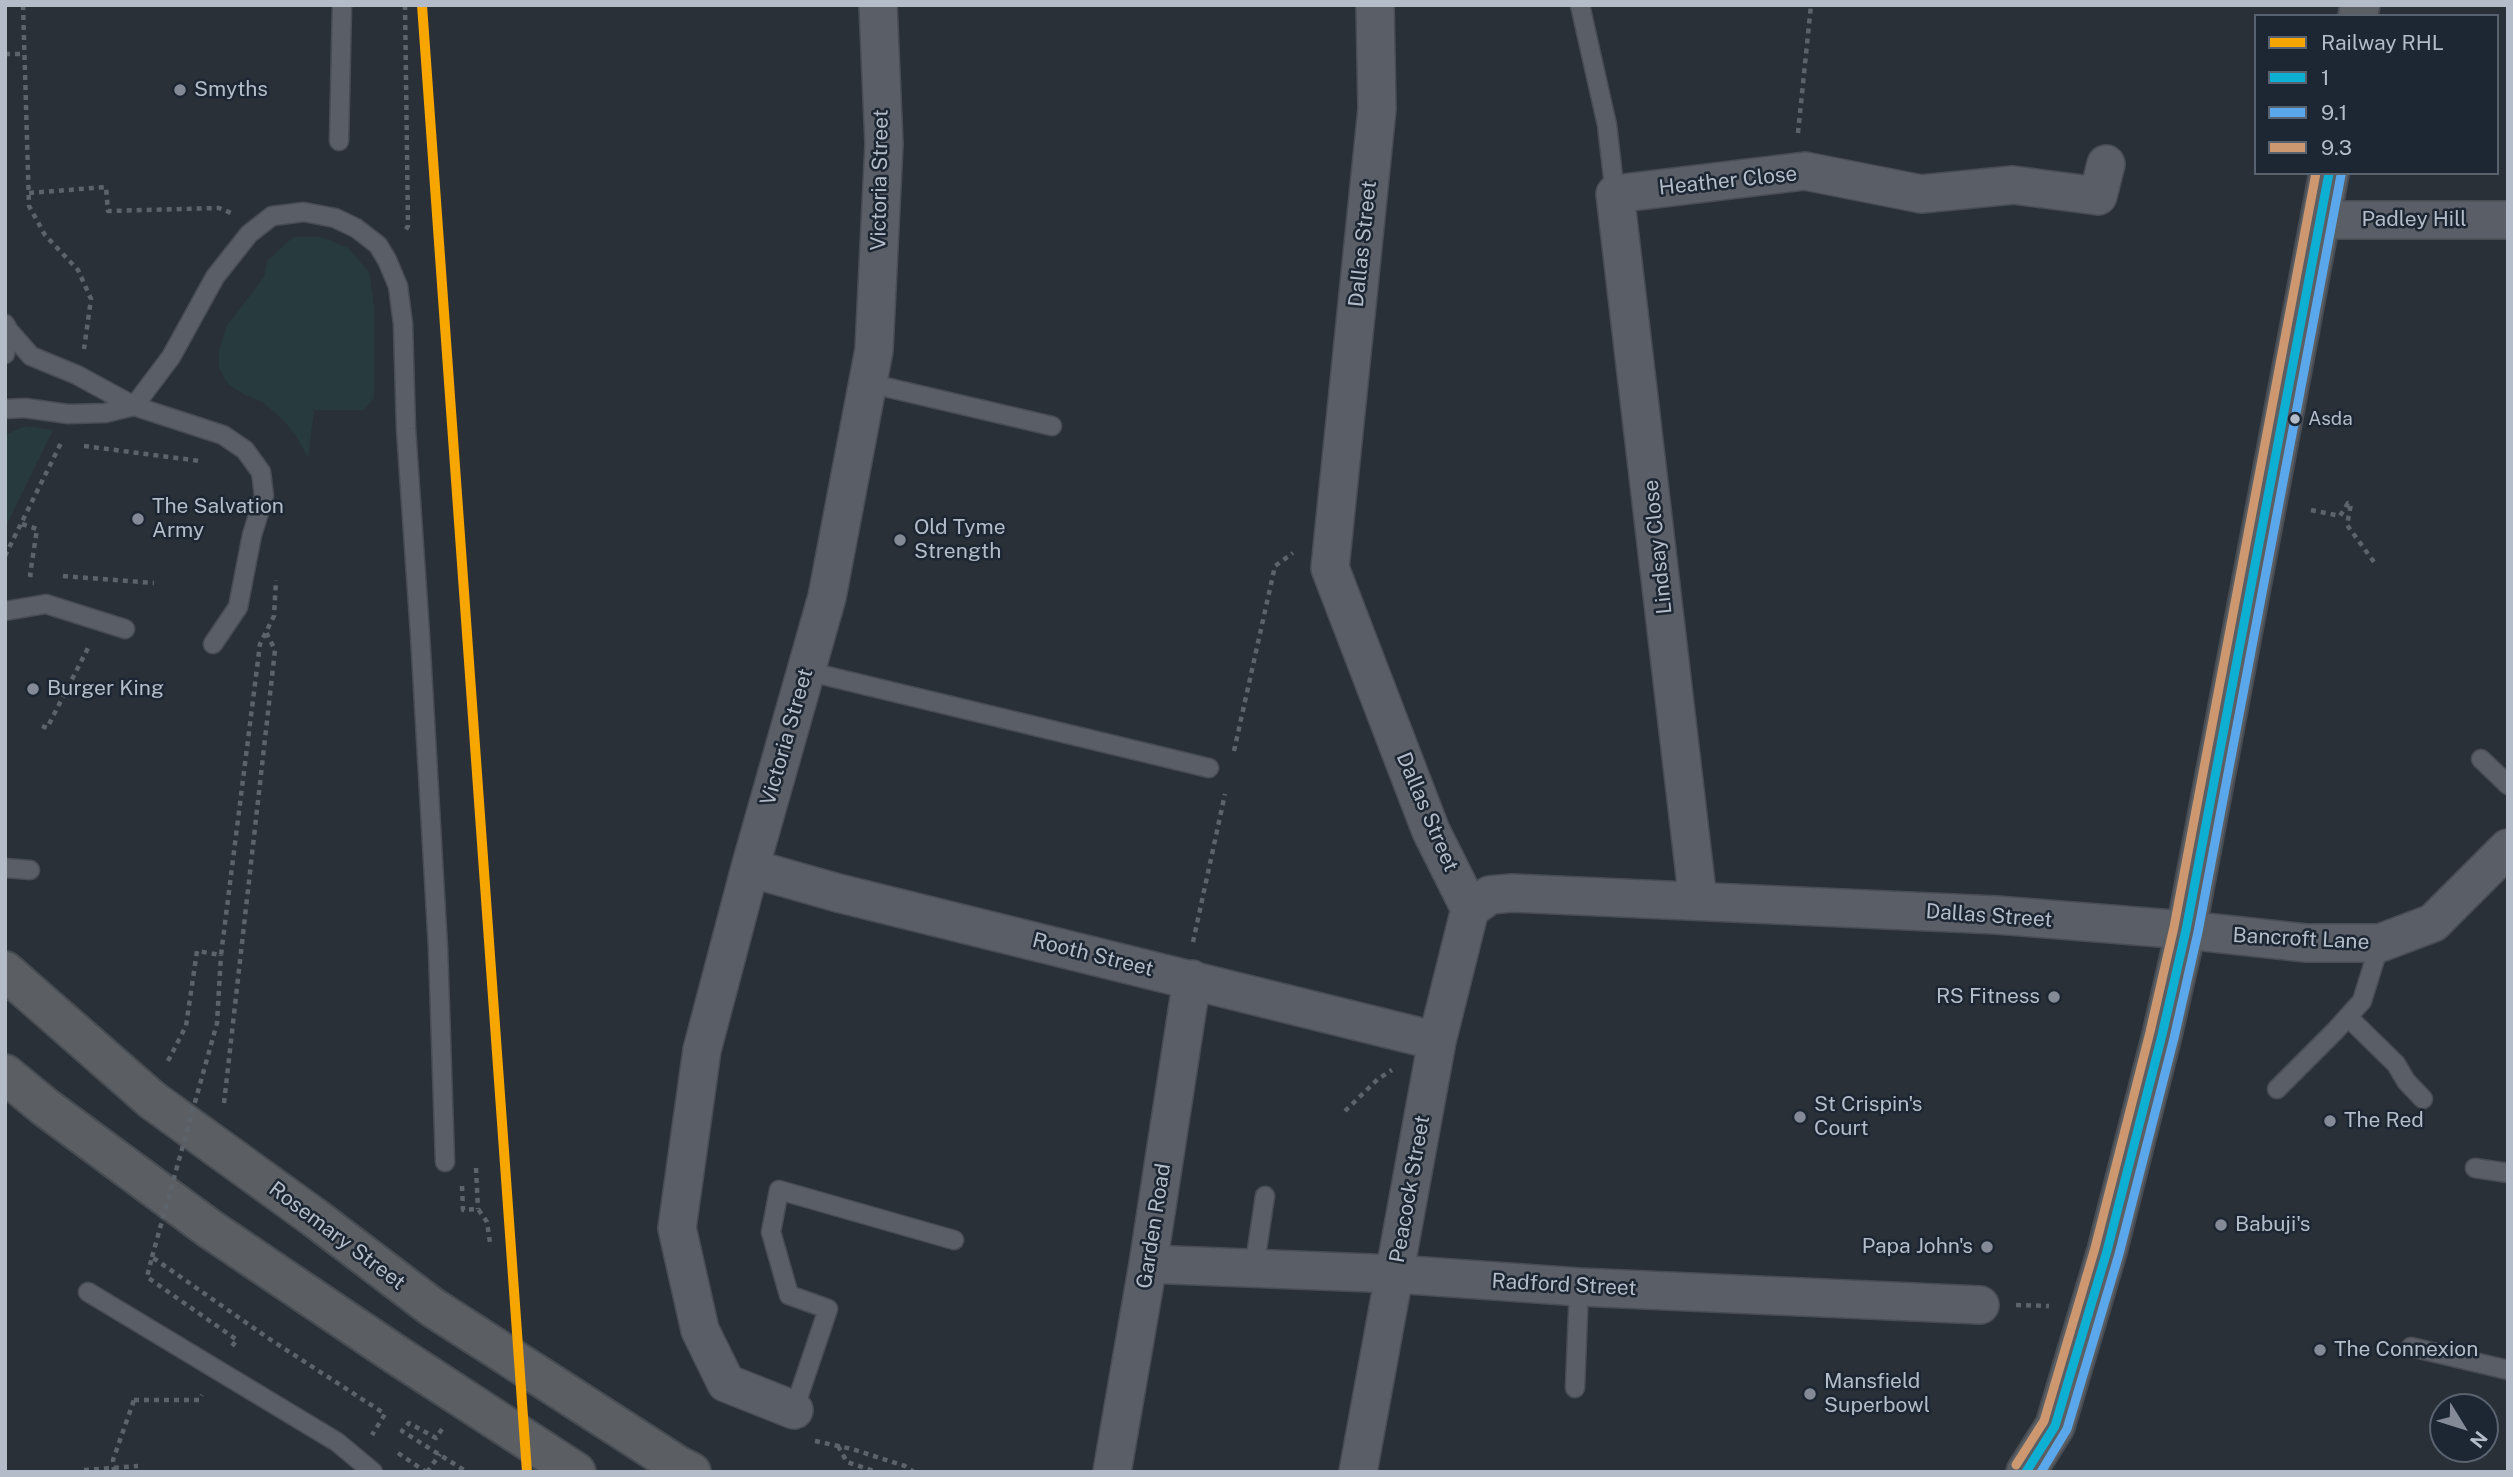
<!DOCTYPE html>
<style>
body{margin:0}
#map{position:relative;width:2513px;height:1477px;overflow:hidden;background:#2a3038;font-family:"Public Sans",sans-serif}
canvas{display:block}
.frame{position:absolute;inset:0;border:7px solid #b4bcc9;pointer-events:none}
.legend{position:absolute;left:2254px;top:14px;width:245px;height:161px;box-sizing:border-box;background:#1d2633;border:2px solid #59626f;margin:0;padding:9px 12px;list-style:none;font-size:21px;color:#b4bcc9}
.legend li{display:flex;align-items:center;gap:14px;height:35px}
.legend b{width:35px;border:2px solid #59626f}
.north{position:absolute;left:2429px;top:1393px;width:70px;height:70px;box-sizing:border-box;background:#1d2633;border:2px solid #59626f;border-radius:50%;rotate:128deg;font-size:19px;font-weight:700;line-height:28px;text-align:center;color:#b4bcc9}
.north::after{content:'';display:block;margin:auto;width:24px;height:32px;background:#848b96;clip-path:polygon(50% 0,100% 100%,50% 72%,0 100%)}
</style>
<div id="map">
<canvas width="2513" height="1477"></canvas>
<div class="frame"></div>
<ul class="legend">
<li><b style="height:9px;background:#f7a600"></b>Railway RHL</li>
<li><b style="height:9px;background:#0dafd3"></b>1</li>
<li><b style="height:9px;background:#5aa8eb"></b>9.1</li>
<li><b style="height:9px;background:#cd976f"></b>9.3</li>
</ul>
<div class="north">N</div>
</div>
<script>
const c = document.querySelector('canvas').getContext('2d');
c.lineJoin = 'round';
function fillPath(path, color) { c.fillStyle = color; c.fill(path, 'evenodd'); }
const poly = rows => new Path2D(rows.map(r => 'M' + r).join(''));
function trace(path, color, width, dash) { c.strokeStyle = color; c.lineWidth = width; c.lineCap = dash ? 'butt' : 'round'; c.setLineDash(dash || []); c.stroke(path); }
function label(font, color, halo, rows, align = 'center') {
  c.font = font + ' "Public Sans",sans-serif'; c.lineWidth = 5; c.setLineDash([]); c.textBaseline = 'middle'; c.strokeStyle = halo; c.fillStyle = color; for (const [text, x, y, turn = 0] of rows) {
    c.save(); c.translate(x, y); c.rotate((+turn || 0) * Math.PI / 180); c.textAlign = isNaN(turn) ? turn : align; if (halo) c.strokeText(text, 0, 0); c.fillText(text, 0, 0); c.restore();
  }
}
const green = poly([
 [293,237,321,237,348,248,369,272,374,306,374,398,364,410,314,410,308,458,295,434,283,420,263,402,245,395,228,384,219,368,219,351,226,327,264,277,267,261],
 [25,426,53,430,5,528,5,435]
]);
const path = poly([
 [23,5,29,206,45,235,78,270,91,299,84,349],
 [405,5,408,226,405,231],
 [5,54,24,54],
 [1798,133,1811,5],
 [29,193,106,187,108,211,219,208,231,213],
 [84,446,200,461],
 [2311,510,2340,516,2348,503,2351,504,2347,525,2374,562],
 [22,524,37,529,30,575,33,575],
 [5,556,61,443],
 [63,576,154,583],
 [42,726,47,728,88,648,87,647],
 [1234,751,1275,566,1293,553],
 [1193,942,1225,794],
 [168,1061,186,1026,197,951,221,955,260,644,274,616,276,580],
 [224,1103,275,650,266,632],
 [1345,1111,1378,1079,1392,1070],
 [476,1168,478,1209],
 [462,1186,463,1210,478,1209,487,1222,490,1243],
 [2016,1305,2049,1306],
 [232,1346,237,1340,147,1277,152,1257,268,1338,385,1414,372,1435],
 [134,1400,199,1400,202,1395],
 [442,1429,436,1438,409,1423,402,1431,467,1472],
 [815,1441,852,1449,905,1466,914,1472],
 [838,1446,847,1462,877,1472],
 [398,1453,426,1472],
 [84,1470,138,1466],
 [114,1472,113,1460,134,1400],
 [427,1472,440,1454]
]);
const service = poly([
 [1580,5,1607,125,1615,194],
 [339,141,342,5],
 [5,324,9,331,5,354],
 [9,331,31,356,77,375,134,406,223,435,245,450,261,472,264,496,252,535,238,607,213,644],
 [868,383,1052,426],
 [5,409,25,408,68,414,105,413,134,406,171,357,215,277,249,234,272,216,304,212,335,218,356,228,378,245,387,260,398,286,403,324,406,429,420,634,438,948,445,1162],
 [5,611,46,604,125,629],
 [806,671,1209,768],
 [2481,759,2508,785],
 [5,868,30,870],
 [2348,1017,2396,1064,2406,1081,2423,1099],
 [2277,1089,2336,1030,2362,1001,2380,943],
 [2475,1168,2508,1173],
 [1254,1269,1265,1196],
 [88,1292,337,1442,373,1472],
 [2411,1347,2508,1370],
 [1575,1388,1579,1287],
 [794,1410,828,1309,789,1295,771,1232,779,1190,954,1240]
]);
const minor = poly([
 [1375,5,1377,109,1330,568,1431,831,1470,909,1490,895,1512,893,1997,915,2186,930,2306,943,2380,943,2433,923,2508,848],
 [2320,220,2508,220],
 [750,868,838,893,1437,1041],
 [1698,901,1615,194,1805,171,1921,194,2013,185,2098,196,2106,164],
 [1148,1264,1395,1274,1579,1287,1980,1305],
 [794,1410,726,1383,700,1330,677,1228,702,1050,750,868,827,597,874,350,884,144,878,5],
 [1112,1472,1148,1264,1192,979],
 [1358,1472,1437,1041,1470,909]
]);
const trunk = poly([
 [2358,16,2360,5],
 [5,971,152,1100,315,1218,432,1307,677,1465,691,1472],
 [5,1074,45,1107,210,1229,392,1352,576,1472],
 [2026,1472,2055,1426,2107,1251,2162,1035,2186,930,2329,173]
]);
const pathBridge = poly([
 [152,1257,217,1023,221,955]
]);
const bus1 = poly([
 [2026,1472,2055,1426,2107,1251,2162,1035,2186,930,2329,173]
]);
const bus2 = poly([
 [2041,1472,2067,1429,2119,1254,2174,1038,2198,932,2341,175]
]);
const bus3 = poly([
 [2016,1465,2044,1421,2095,1248,2150,1032,2174,927,2316,173]
]);
const rail1 = poly([
 [422,5,527,1472]
]);
const markers = [
 [180,90,7,"#848b96"],
 [2295,419,6,"#b4bcc9"],
 [138,519,7,"#848b96"],
 [900,540,7,"#848b96"],
 [33,689,7,"#848b96"],
 [2054,997,7,"#848b96"],
 [1800,1117,7,"#848b96"],
 [2330,1121,7,"#848b96"],
 [2221,1225,7,"#848b96"],
 [1987,1247,7,"#848b96"],
 [2320,1350,7,"#848b96"],
 [1810,1394,7,"#848b96"]
];
const busNames = [
 ["Asda",2308,419]
];
const poiNames = [
 ["Smyths",194,90],
 ["The Salvation",152,507],
 ["Army",152,531],
 ["Old Tyme",914,528],
 ["Strength",914,552],
 ["Burger King",47,689],
 ["RS Fitness",2040,997,"right"],
 ["St Crispin's",1814,1105],
 ["Court",1814,1129],
 ["The Red",2344,1121],
 ["Babuji's",2235,1225],
 ["Papa John's",1973,1247,"right"],
 ["The Connexion",2334,1350],
 ["Mansfield",1824,1382],
 ["Superbowl",1824,1406]
];
const streetNames = [
 ["Victoria Street",880,180,-89],
 ["Heather Close",1728,181,-6],
 ["Padley Hill",2414,220],
 ["Dallas Street",1363,244,-84],
 ["Lindsay Close",1658,547,-96],
 ["Victoria Street",787,737,-74],
 ["Dallas Street",1427,812,67],
 ["Dallas Street",1989,916,4],
 ["Bancroft Lane",2301,939,3],
 ["Rooth Street",1093,955,14],
 ["Peacock Street",1410,1189,-80],
 ["Garden Road",1154,1226,-81],
 ["Rosemary Street",337,1236,37],
 ["Radford Street",1564,1285,3]
];
fillPath(green, '#273a3e');
trace(service, '#484c53', 21);
trace(minor, '#484c53', 40);
trace(trunk, '#474c53', 42);
trace(path, '#5d636a', 4.5, [5, 5]);
trace(service, '#5a5e66', 18);
trace(minor, '#5a5e66', 37);
trace(trunk, '#5b5f64', 38);
trace(pathBridge, '#5d636a', 4.5, [5, 5]);
trace(bus1, '#0dafd3', 9);
trace(bus2, '#5aa8eb', 9);
trace(bus3, '#cd976f', 9);
trace(rail1, '#f7a600', 10);
for (const [x, y, r, color] of markers) { const dot = new Path2D(); dot.arc(x, y, r, 0, 2 * Math.PI); c.fillStyle = color; c.fill(dot); trace(dot, '#1d2633', 2.5); }
label('19px', '#b4bcc9', '#1d2633', busNames, 'left');
label('21px', '#b4bcc9', '#1d2633', poiNames, 'left');
label('21px', '#b4bcc9', '#1d2633', streetNames);
</script>
